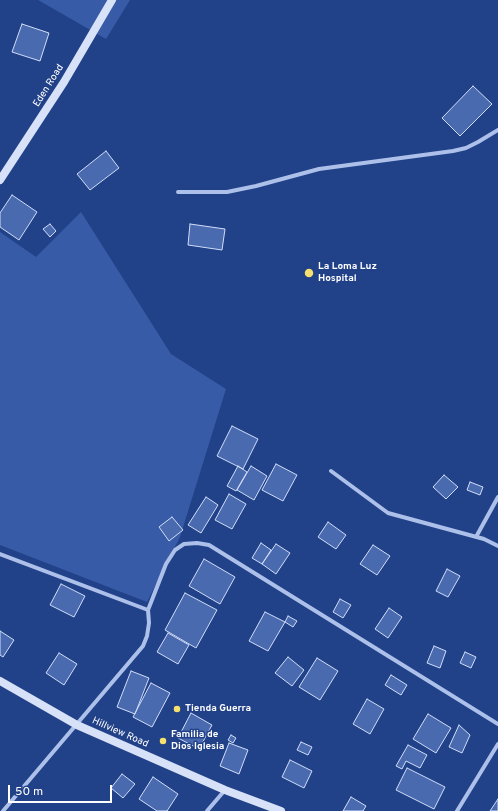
<!DOCTYPE html>
<style>
body{margin:0}
#map{position:relative;width:498px;height:811px;overflow:hidden;background:#214188;font-family:Overpass,sans-serif}
canvas{display:block}
.scale{position:absolute;left:8px;top:785px;width:104px;height:18px;box-sizing:border-box;border:2px solid #fff;border-top:0;padding-left:5px;font-size:12px;line-height:14px;white-space:nowrap;color:#fff;-webkit-text-stroke:3px #214188;paint-order:stroke}
</style>
<div id="map">
<canvas width="498" height="811"></canvas>
<div class="scale">50 m</div>
</div>
<script>
const c = document.querySelector('canvas').getContext('2d');
c.lineJoin = 'round';
function fillPath(path, color) { c.fillStyle = color; c.fill(path, 'evenodd'); }
const poly = rows => new Path2D(rows.map(r => 'M' + r).join(''));
function trace(path, color, width, dash) { c.strokeStyle = color; c.lineWidth = width; c.lineCap = dash ? 'butt' : 'round'; c.setLineDash(dash || []); c.stroke(path); }
function label(font, color, halo, rows, align = 'center') {
  c.font = font + ' Overpass,sans-serif'; c.lineWidth = 3; c.setLineDash([]); c.textBaseline = 'middle'; c.strokeStyle = halo; c.fillStyle = color; for (const [text, x, y, turn = 0] of rows) {
    c.save(); c.translate(x, y); c.rotate((+turn || 0) * Math.PI / 180); c.textAlign = isNaN(turn) ? turn : align; if (halo) c.strokeText(text, 0, 0); c.fillText(text, 0, 0); c.restore();
  }
}
const green = poly([
 [38,0,130,0,106,39],
 [81,212,171,354,226,389,180,537,147,602,0,545,0,232,36,257]
]);
const building = poly([
 [22,24,49,33,40,61,12,52,22,24],
 [473,86,492,104,460,136,442,118,473,86],
 [106,151,119,168,90,190,77,174,106,151],
 [12,195,37,212,19,240,0,227,0,213,12,195],
 [50,224,56,231,50,237,43,229,50,224],
 [190,224,225,229,222,250,188,245,190,224],
 [232,426,258,439,243,469,217,456,232,426],
 [276,464,297,475,283,501,262,490,276,464],
 [238,466,247,472,236,491,227,486,238,466],
 [251,466,267,476,254,500,237,490,251,466],
 [444,475,458,487,446,499,433,487,444,475],
 [470,482,483,487,480,495,467,490,470,482],
 [229,494,246,504,232,529,215,520,229,494],
 [206,497,218,505,201,533,188,525,206,497],
 [172,517,183,530,169,541,159,527,172,517],
 [328,522,346,535,336,549,318,537,328,522],
 [261,543,271,550,262,564,252,558,261,543],
 [276,544,290,553,276,574,262,564,276,544],
 [373,545,390,556,377,575,360,564,373,545],
 [204,559,235,577,220,604,189,586,204,559],
 [447,569,460,576,448,597,436,591,447,569],
 [61,584,85,596,74,617,50,605,61,584],
 [185,593,217,610,196,648,165,630,185,593],
 [340,599,351,605,343,618,333,612,340,599],
 [389,608,402,617,388,638,375,629,389,608],
 [265,612,285,622,268,651,249,641,265,612],
 [288,616,297,621,293,627,285,622,288,616],
 [0,631,14,640,3,657,0,655,0,631],
 [168,633,189,645,178,664,157,652,168,633],
 [434,646,446,651,440,668,427,663,434,646],
 [465,652,476,657,471,668,460,663,465,652],
 [59,653,77,664,64,685,46,673,59,653],
 [288,657,304,670,292,686,275,673,288,657],
 [317,658,338,671,320,700,299,687,317,658],
 [131,671,149,678,135,714,117,707,131,671],
 [391,675,407,685,401,695,385,685,391,675],
 [151,683,170,693,152,727,133,717,151,683],
 [367,699,384,709,370,734,353,724,367,699],
 [191,713,212,725,199,749,178,738,191,713],
 [428,714,451,728,436,753,413,739,428,714],
 [459,725,470,735,462,753,449,747,459,725],
 [231,735,236,738,233,743,228,740,231,735],
 [301,742,312,747,308,755,297,750,301,742],
 [229,743,248,750,239,774,220,766,229,743],
 [408,745,427,755,420,768,406,761,402,769,396,766,408,745],
 [290,760,312,771,304,788,282,777,290,760],
 [407,768,445,787,434,809,396,790,407,768],
 [122,774,135,784,123,798,111,788,122,774],
 [153,777,178,794,167,811,157,811,139,799,153,777],
 [351,797,366,806,363,811,343,811,351,797],
 [498,799,498,811,490,811,498,799]
]);
const street = poly([
 [178,192,227,192,256,186,319,169,453,151,466,148,478,142,498,130],
 [331,471,388,513,484,539,498,546],
 [476,537,498,497],
 [0,554,148,610],
 [3,811,143,646,147,636,149,623,148,610,166,564,175,550,184,544,197,543,209,545,498,724],
 [207,811,225,790],
 [457,811,498,744]
]);
const secondary = poly([
 [0,180,64,82,112,0],
 [0,681,77,725,225,790,281,811]
]);
const markers = [
 [309,273,5,"#f7e16e"],
 [177,709,4,"#f7e16e"],
 [163,741,4,"#f7e16e"]
];
const streetNames = [
 ["Eden Road",49,86,-58],
 ["Hillview Road",120,733,24]
];
const poiNames = [
 ["La Loma Luz",318,267],
 ["Hospital",318,279],
 ["Tienda Guerra",185,709],
 ["Familia de",171,735],
 ["Dios Iglesia",171,747]
];
fillPath(green, '#385ba7');
fillPath(building, '#4a6ab0');
trace(building, '#d1ddf8', 1);
trace(street, '#acc0ea', 4);
trace(secondary, '#d7e1f8', 8);
for (const [x, y, r, color] of markers) { const dot = new Path2D(); dot.arc(x, y, r, 0, 2 * Math.PI); c.fillStyle = color; c.fill(dot); trace(dot, '#214188', 1.5); }
label('10px', '#fff', '#214188', streetNames);
label('bold 10px', '#fff', '#214188', poiNames, 'left');
</script>
